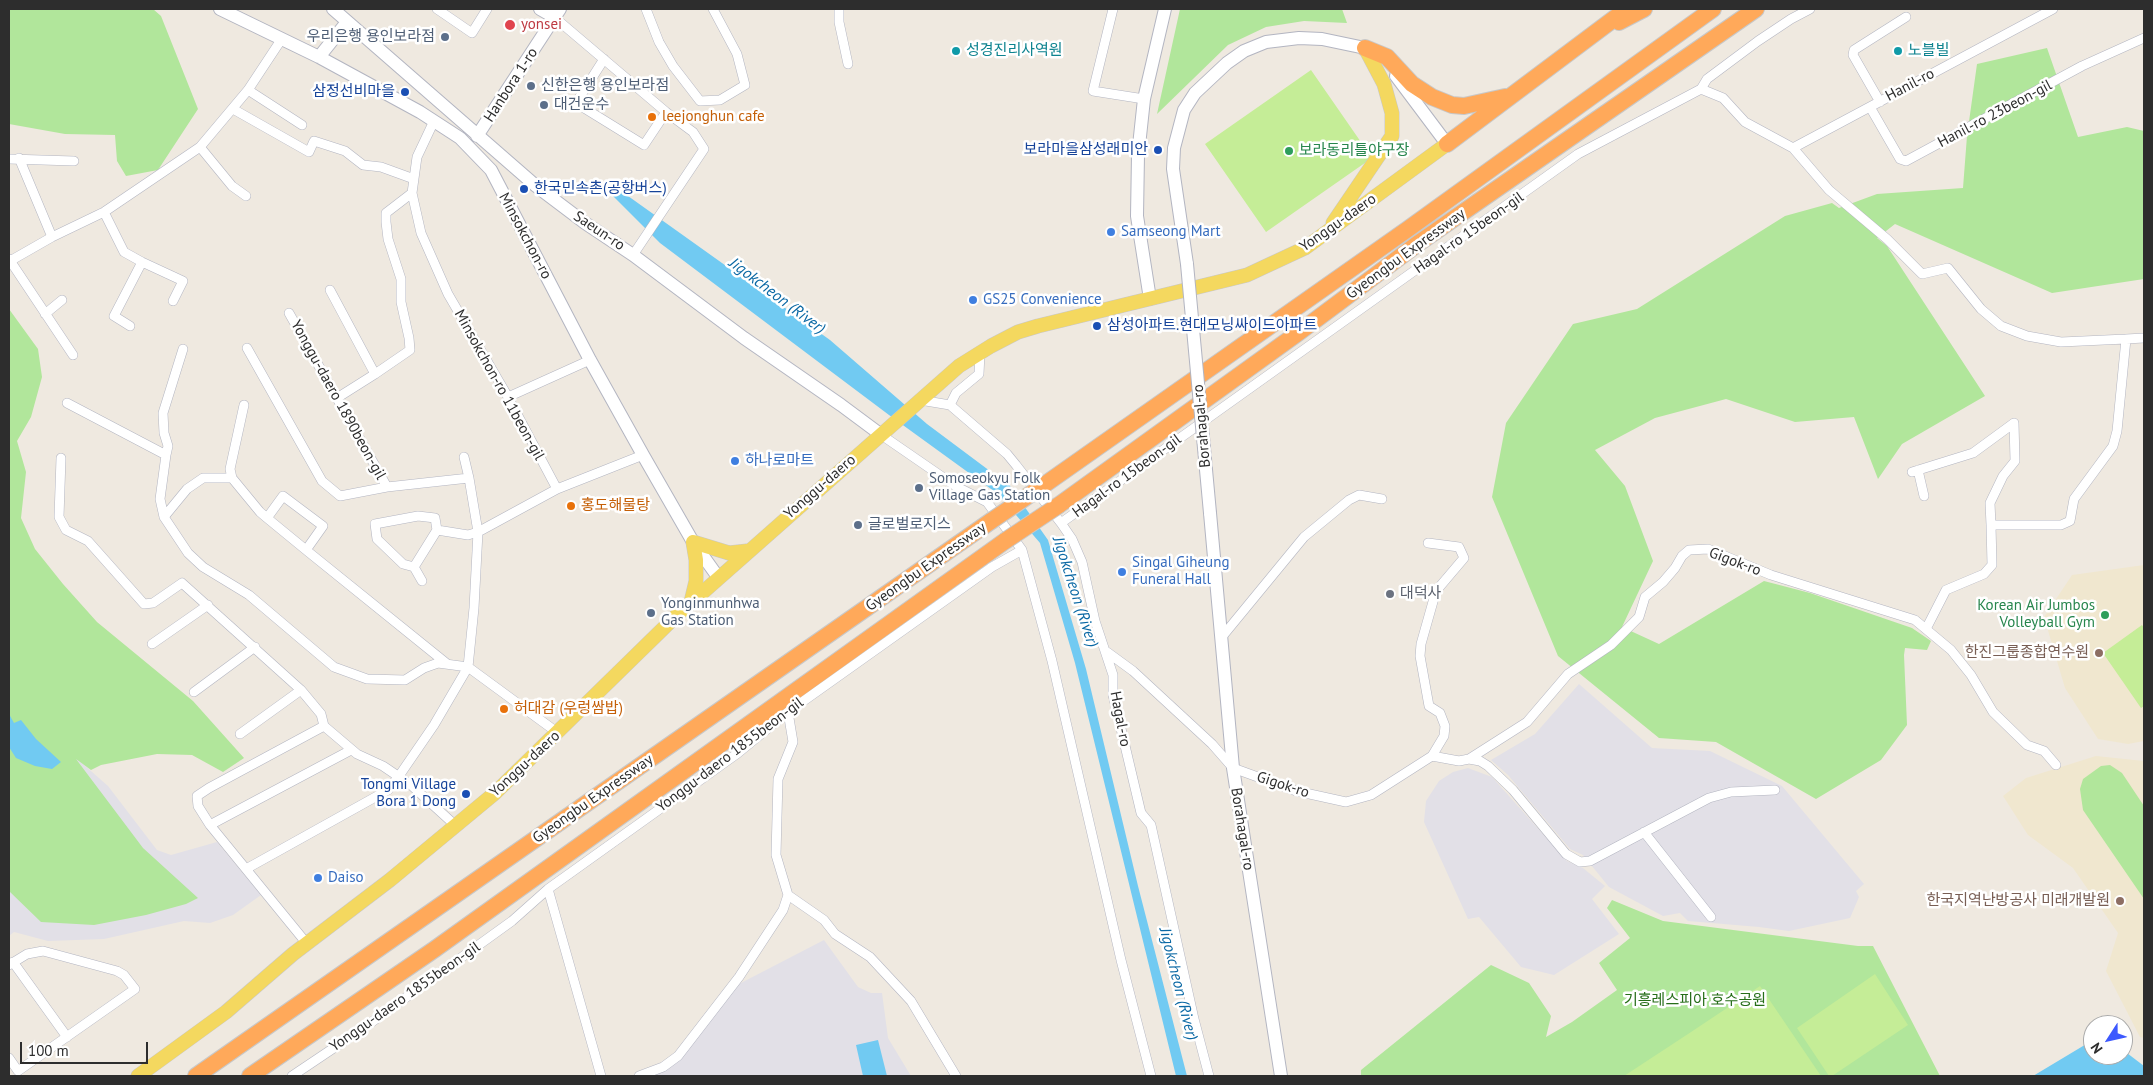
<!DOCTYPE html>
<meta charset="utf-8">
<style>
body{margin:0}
#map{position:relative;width:2153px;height:1085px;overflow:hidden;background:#efe9e0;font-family:"PT Sans",sans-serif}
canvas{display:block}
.frame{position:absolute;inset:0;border:10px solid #2d2d2d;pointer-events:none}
.north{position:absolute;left:2083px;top:1015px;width:50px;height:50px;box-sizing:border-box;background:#fff;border:1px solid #ababab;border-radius:50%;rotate:235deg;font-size:14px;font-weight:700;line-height:20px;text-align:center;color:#2d2d2d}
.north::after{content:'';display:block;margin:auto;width:18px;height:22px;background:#3d59fe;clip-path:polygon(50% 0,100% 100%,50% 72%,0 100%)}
.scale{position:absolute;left:20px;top:1042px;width:128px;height:22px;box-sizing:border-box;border:2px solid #2d2d2d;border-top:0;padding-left:6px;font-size:15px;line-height:18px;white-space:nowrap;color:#2d2d2d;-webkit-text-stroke:4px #fff;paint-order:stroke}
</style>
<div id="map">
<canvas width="2153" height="1085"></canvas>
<div class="frame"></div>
<div class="north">N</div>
<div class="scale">100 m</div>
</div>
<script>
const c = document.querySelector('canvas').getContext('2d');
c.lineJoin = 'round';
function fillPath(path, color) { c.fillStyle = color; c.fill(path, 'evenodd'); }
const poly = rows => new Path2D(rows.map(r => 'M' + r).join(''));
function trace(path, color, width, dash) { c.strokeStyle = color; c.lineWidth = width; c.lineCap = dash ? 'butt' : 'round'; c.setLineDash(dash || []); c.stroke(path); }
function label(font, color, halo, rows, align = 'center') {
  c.font = font + ' "PT Sans","Noto Sans KR",sans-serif'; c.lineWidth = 5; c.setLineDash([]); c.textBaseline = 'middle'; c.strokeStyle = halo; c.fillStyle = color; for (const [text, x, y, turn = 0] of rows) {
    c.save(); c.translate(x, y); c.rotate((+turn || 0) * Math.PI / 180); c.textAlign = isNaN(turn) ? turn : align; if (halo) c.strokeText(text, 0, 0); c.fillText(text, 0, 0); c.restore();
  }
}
const industrial = poly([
 [1579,684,1652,748,1710,751,1782,786,1864,884,1856,891,1859,897,1850,918,1789,931,1759,927,1688,921,1680,913,1663,916,1609,887,1583,855,1570,849,1508,775,1491,760,1535,734],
 [9,699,108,786,157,850,171,855,217,842,261,895,233,915,210,923,184,921,104,939,48,941,14,932,9,936],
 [1468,768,1492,777,1567,861,1583,868,1605,886,1592,899,1619,934,1554,975,1521,967,1479,917,1468,919,1424,822,1426,801,1439,781,1453,772],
 [824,940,858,987,871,993,882,993,888,1038,911,1076,648,1076,665,1069,739,984]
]);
const education = poly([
 [2144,565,2144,741,2128,744,2098,739,2065,688,2044,617,2072,575],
 [2096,756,2144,761,2144,1038,2140,1037,2106,971,2118,933,2073,868,2028,835,2003,796,2026,778]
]);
const green = poly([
 [9,9,153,9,161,16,198,109,158,170,126,176,117,161,115,135,65,134,9,124],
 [1180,9,1342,9,1347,23,1304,21,1266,27,1228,45,1157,114],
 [2047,48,2078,137,2127,127,2144,131,2144,279,2052,293,1895,224,1877,238,1887,246,1985,396,1902,444,1878,479,1854,417,1795,422,1726,399,1655,418,1595,450,1625,486,1653,561,1622,627,1659,644,1764,581,1810,593,1912,628,1931,641,1927,650,1905,648,1904,655,1907,725,1881,760,1816,799,1716,742,1659,738,1558,656,1492,497,1506,423,1573,324,1637,309,1785,216,1832,203,1839,208,1877,194,1963,188,1967,136,1977,64],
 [9,309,38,349,42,377,31,417,17,441,26,472,21,518,35,549,63,584,97,622,193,701,244,758,223,772,192,755,157,754,101,765,91,770,76,759,143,848,198,898,186,904,146,915,94,925,41,922,9,891],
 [2110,765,2122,773,2144,806,2144,899,2083,810,2080,789,2083,779,2101,766],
 [1612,900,1663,921,1858,946,1873,946,1940,1076,1361,1076,1361,1070,1491,965,1529,983,1551,1016,1546,1037,1572,1022,1617,990,1599,963,1630,938,1607,908]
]);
const pitch = poly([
 [1311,70,1372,158,1266,232,1205,144],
 [2142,625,2144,628,2144,706,2141,708,2103,653],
 [1875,974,1908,1025,1832,1076,1829,1076,1797,1028],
 [1760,986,1821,1076,1624,1076,1688,1034]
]);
const water = poly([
 [614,186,830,340,927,424,1010,486,1048,540,1086,669,1138,886,1187,1076,1176,1076,1075,663,1040,543,998,494,889,415,660,243,610,193],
 [9,714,14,723,21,720,36,739,61,762,52,769,35,766,16,758,9,747],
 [878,1040,887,1076,863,1076,856,1045],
 [2093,1040,2093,1055,2123,1055,2123,1050,2144,1066,2144,1076,2033,1076]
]);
const street = poly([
 [437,9,472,33,487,9],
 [646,9,659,42,673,66,700,101,720,100,745,85,737,54,713,9],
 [839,9,839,22,848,64],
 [1113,9,1093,91,1144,99],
 [554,17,666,112,693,132,704,149,633,255],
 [604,59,576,103,644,145,666,112],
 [1701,89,1723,98,1745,122,1793,148,1829,190,1887,239,1922,274,1948,268,1981,309,2001,326,2027,336,2061,342,2126,339,2117,431,2113,446,2074,499,2070,521,2061,525,1991,525,1992,565,1984,574,1946,590,1926,629],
 [248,90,302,125],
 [1880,102,1853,55,1854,50,1906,17],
 [1870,107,1900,159,1906,161,2082,66,2144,38],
 [233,109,309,152,314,141,345,151,363,165,381,167,414,179],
 [434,121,417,157,412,193,421,233,448,294,508,397,557,489,643,455],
 [200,147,232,186,246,196],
 [1793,148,2053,9],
 [19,158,52,237],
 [9,159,74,161],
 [104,212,124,252,142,262,183,281,173,301],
 [9,259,73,355],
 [10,261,52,237,104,212,200,147,248,90,281,40],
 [330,290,375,374,410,350,409,338,401,302,401,279,388,239,386,222,386,213,412,193],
 [289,313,387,487,469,478,478,532,557,489],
 [45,314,62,300],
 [130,326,114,316,142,262],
 [2126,339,2144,338],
 [247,348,322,481,340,496,387,487],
 [508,397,590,360],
 [337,398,375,374],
 [920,400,950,405],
 [67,403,166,455,160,499,164,517,188,553,203,567,249,595,334,667,367,679,405,680,424,668,438,663,468,667,558,733],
 [244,405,230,469,232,478,260,512,267,518],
 [950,405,1007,454,1016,465,1061,523,1072,539,1082,562,1095,621,1113,675,1113,695,1141,813,1151,825,1194,1019,1209,1076],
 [950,405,956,393,979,374,980,353],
 [166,455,168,446,164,433,163,413,183,349],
 [464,457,469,478],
 [61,458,59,517,66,530,88,541,144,604,153,603,182,583,301,690,321,714,324,726,357,754,383,766,411,785,456,826],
 [1918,470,1924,496],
 [1912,472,1973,453,2014,423,2015,461,2003,476,1990,503,1991,525],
 [164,517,187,489,203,478,232,478],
 [1061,523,1578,154,1701,89,1707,79,1758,41,1791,19,1810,9],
 [1428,543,1459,547,1464,558,1436,591,1421,644,1420,656,1429,706,1440,713,1445,726,1444,736,1432,756],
 [306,550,323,526,283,496,267,518,306,550,446,663],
 [1022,550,1052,661,1121,960,1151,1076],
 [414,567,422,581],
 [1221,638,1304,537,1349,500,1359,495,1382,499],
 [152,644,208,605],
 [1107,652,1133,671,1212,744,1233,768,1296,791,1346,802,1371,795,1432,756,1459,761,1469,759,1527,722,1568,674,1611,645,1639,617,1645,597,1663,582,1675,568,1682,556,1689,550,1708,549,1771,575,1915,620,1951,650,1971,675,1993,712,2027,745,2044,751,2056,765],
 [194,692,255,647],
 [240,734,301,690],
 [1469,759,1480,761,1488,766,1513,790,1566,854,1580,862,1590,861,1709,798,1731,792,1775,790],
 [210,825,351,750],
 [1644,832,1711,917],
 [246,869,388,790,399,776,434,725,468,667,474,608,478,532,468,535,437,530,414,567,403,564,377,539,375,524,418,516,435,518,437,530],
 [548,889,601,1076],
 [788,895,824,920,835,934,870,957,911,1001,956,1076],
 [308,945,210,825,198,806,197,796,209,788,324,726],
 [13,962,67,1037],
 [9,965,27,954,43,951,117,971,124,975,135,989,18,1071,9,1058],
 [292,1076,365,1027,512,921,548,889,738,753,788,712,992,567,1022,550,987,502,957,487,880,434],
 [639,1076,663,1067,678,1056,739,977,783,910,788,895,776,855,778,779,793,742,788,712]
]);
const secondary = poly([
 [220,9,319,57,420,112,460,138,491,170,590,360,643,455,693,542,718,577],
 [333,9,536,186,585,223,633,255,744,338,841,405,880,434],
 [540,9,554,17],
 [319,57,347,22],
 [1396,76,1447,144],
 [477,136,560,9],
 [1187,264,1173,169,1174,148,1184,110,1195,93,1227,63,1244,51,1266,42,1299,38,1322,39,1365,48,1372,52],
 [1150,299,1137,216,1138,155,1144,99,1165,9],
 [1210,513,1233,768,1281,1076]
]);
const primary = poly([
 [1333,223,1392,136,1392,113,1384,84,1365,48],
 [691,602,696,581,696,560,693,542,729,553,747,551],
 [138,1076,226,1012,293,954,390,880,495,793,676,616,959,366,991,346,1018,332,1038,326,1247,275,1305,248,1447,144]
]);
const highway = poly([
 [1619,22,1644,9],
 [1365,48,1387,57,1412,84,1432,97,1452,105,1464,106,1505,97],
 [1447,144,1627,9],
 [1044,485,1408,229,1713,9],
 [1059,505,1298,333,1420,242,1756,9],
 [196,1076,991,521],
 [250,1076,435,949,1005,541]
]);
const secondaryBridge = poly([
 [1187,264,1210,513]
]);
const highwayBridge = poly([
 [991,521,1044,485],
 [1005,541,1059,505]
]);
const markers = [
 [510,25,6,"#e0444e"],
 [445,37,5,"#5c6f8a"],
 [956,51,5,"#0f9aa8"],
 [1898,51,5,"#0f9aa8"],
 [531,86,5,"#5c6f8a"],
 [405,92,5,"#1a4fb4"],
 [544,105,5,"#5c6f8a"],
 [652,117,5,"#e8710a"],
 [1158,150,5,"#1a4fb4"],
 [1289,151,5,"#2e9e5b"],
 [524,189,5,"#1a4fb4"],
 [1111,232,5,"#3f7fe0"],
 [973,300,5,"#3f7fe0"],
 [1097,326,5,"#1a4fb4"],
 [735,461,5,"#3f7fe0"],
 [919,488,5,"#5c6f8a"],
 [571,506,5,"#e8710a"],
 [858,525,5,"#5c6f8a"],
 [1122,572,5,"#3f7fe0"],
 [1390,594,5,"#6b7280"],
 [651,613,5,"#5c6f8a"],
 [2105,615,5,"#2e9e5b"],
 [2099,653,5,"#8d6e63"],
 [504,709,5,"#e8710a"],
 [466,794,5,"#1a4fb4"],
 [318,878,5,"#3f7fe0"],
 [2120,901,5,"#8d6e63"]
];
const healthNames = [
 ["yonsei",521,25]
];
const serviceNames = [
 ["우리은행 용인보라점",435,37,"right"],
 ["신한은행 용인보라점",541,86],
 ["대건운수",554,105],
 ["Somoseokyu Folk",929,479],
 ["Village Gas Station",929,496],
 ["글로벌로지스",868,525],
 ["Yonginmunhwa",661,604],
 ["Gas Station",661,621]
];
const cultureNames = [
 ["성경진리사역원",966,51],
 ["노블빌",1908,51]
];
const streetNames = [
 ["Hanbora 1-ro",511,85,-57],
 ["Hanil-ro",1910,85,-28],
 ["Hanil-ro 23beon-gil",1995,114,-28],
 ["Yonggu-daero",1338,223,-35],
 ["Saeun-ro",599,231,34],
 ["Hagal-ro 15beon-gil",1469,233,-35],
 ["Minsokchon-ro",525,236,62],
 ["Gyeongbu Expressway",1406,254,-36],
 ["Minsokchon-ro 11beon-gil",499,385,61],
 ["Yonggu-daero 1890beon-gil",338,400,61],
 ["Borahagal-ro",1202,426,-95],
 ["Hagal-ro 15beon-gil",1127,476,-36],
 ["Yonggu-daero",820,487,-41],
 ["Gigok-ro",1735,562,21],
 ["Gyeongbu Expressway",926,567,-35],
 ["Hagal-ro",1120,719,79],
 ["Yonggu-daero 1855beon-gil",730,755,-37],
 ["Yonggu-daero",525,764,-43],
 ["Gigok-ro",1283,785,18],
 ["Gyeongbu Expressway",593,799,-35],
 ["Borahagal-ro",1242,829,81],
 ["Yonggu-daero 1855beon-gil",405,997,-35]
];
const transitNames = [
 ["삼정선비마을",395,92],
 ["보라마을삼성래미안",1148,150],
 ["한국민속촌(공항버스)",534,189,"left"],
 ["삼성아파트.현대모닝싸이드아파트",1107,326,"left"],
 ["Tongmi Village",456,785],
 ["Bora 1 Dong",456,802]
];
const foodNames = [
 ["leejonghun cafe",662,117],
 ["홍도해물탕",581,506],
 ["허대감 (우렁쌈밥)",514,709]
];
const leisureNames = [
 ["보라동리틀야구장",1299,151],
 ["Korean Air Jumbos",2095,606,"right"],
 ["Volleyball Gym",2095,623,"right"]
];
const shopNames = [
 ["Samseong Mart",1121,232],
 ["GS25 Convenience",983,300],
 ["하나로마트",745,461],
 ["Singal Giheung",1132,563],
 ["Funeral Hall",1132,580],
 ["Daiso",328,878]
];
const worshipNames = [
 ["대덕사",1400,594]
];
const educationNames = [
 ["한진그룹종합연수원",2089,653],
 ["한국지역난방공사 미래개발원",2110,901]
];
const parkNames = [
 ["기흥레스피아 호수공원",1695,1001]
];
const waterNames = [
 ["Jigokcheon (River)",777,296,37],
 ["Jigokcheon (River)",1075,592,72],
 ["Jigokcheon (River)",1178,984,76]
];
fillPath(industrial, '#e2e0e7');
fillPath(education, '#f0e7cf');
fillPath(green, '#b1e69b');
fillPath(pitch, '#c5ed97');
fillPath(water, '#71caf2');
trace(street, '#b3b5c1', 10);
trace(secondary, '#b3b5c1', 14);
trace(primary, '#c8c8c8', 15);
trace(highway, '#c8c8c8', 18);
trace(street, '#fff', 9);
trace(secondary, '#fff', 12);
trace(primary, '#f4d85f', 14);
trace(highway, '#ffa95a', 16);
trace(secondaryBridge, '#b3b5c1', 14, []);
trace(highwayBridge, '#c8c8c8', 18, []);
trace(secondaryBridge, '#fff', 12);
trace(highwayBridge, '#ffa95a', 16);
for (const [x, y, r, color] of markers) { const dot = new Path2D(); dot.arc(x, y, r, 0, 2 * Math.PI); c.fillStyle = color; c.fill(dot); trace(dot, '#fff', 2); }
label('15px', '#be3a42', '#fff', healthNames, 'left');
label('15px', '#4e5e75', '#fff', serviceNames, 'left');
label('15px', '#0d838f', '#fff', cultureNames, 'left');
label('15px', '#2d2d2d', '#fff', streetNames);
label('15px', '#164399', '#fff', transitNames, 'right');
label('15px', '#c56008', '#fff', foodNames, 'left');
label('15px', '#27864d', '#fff', leisureNames, 'left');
label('15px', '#366cbe', '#fff', shopNames, 'left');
label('15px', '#5b616d', '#fff', worshipNames, 'left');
label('15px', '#785e54', '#fff', educationNames, 'right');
label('15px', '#276e19', '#fff', parkNames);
label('italic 16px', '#0a68a4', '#fff', waterNames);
</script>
